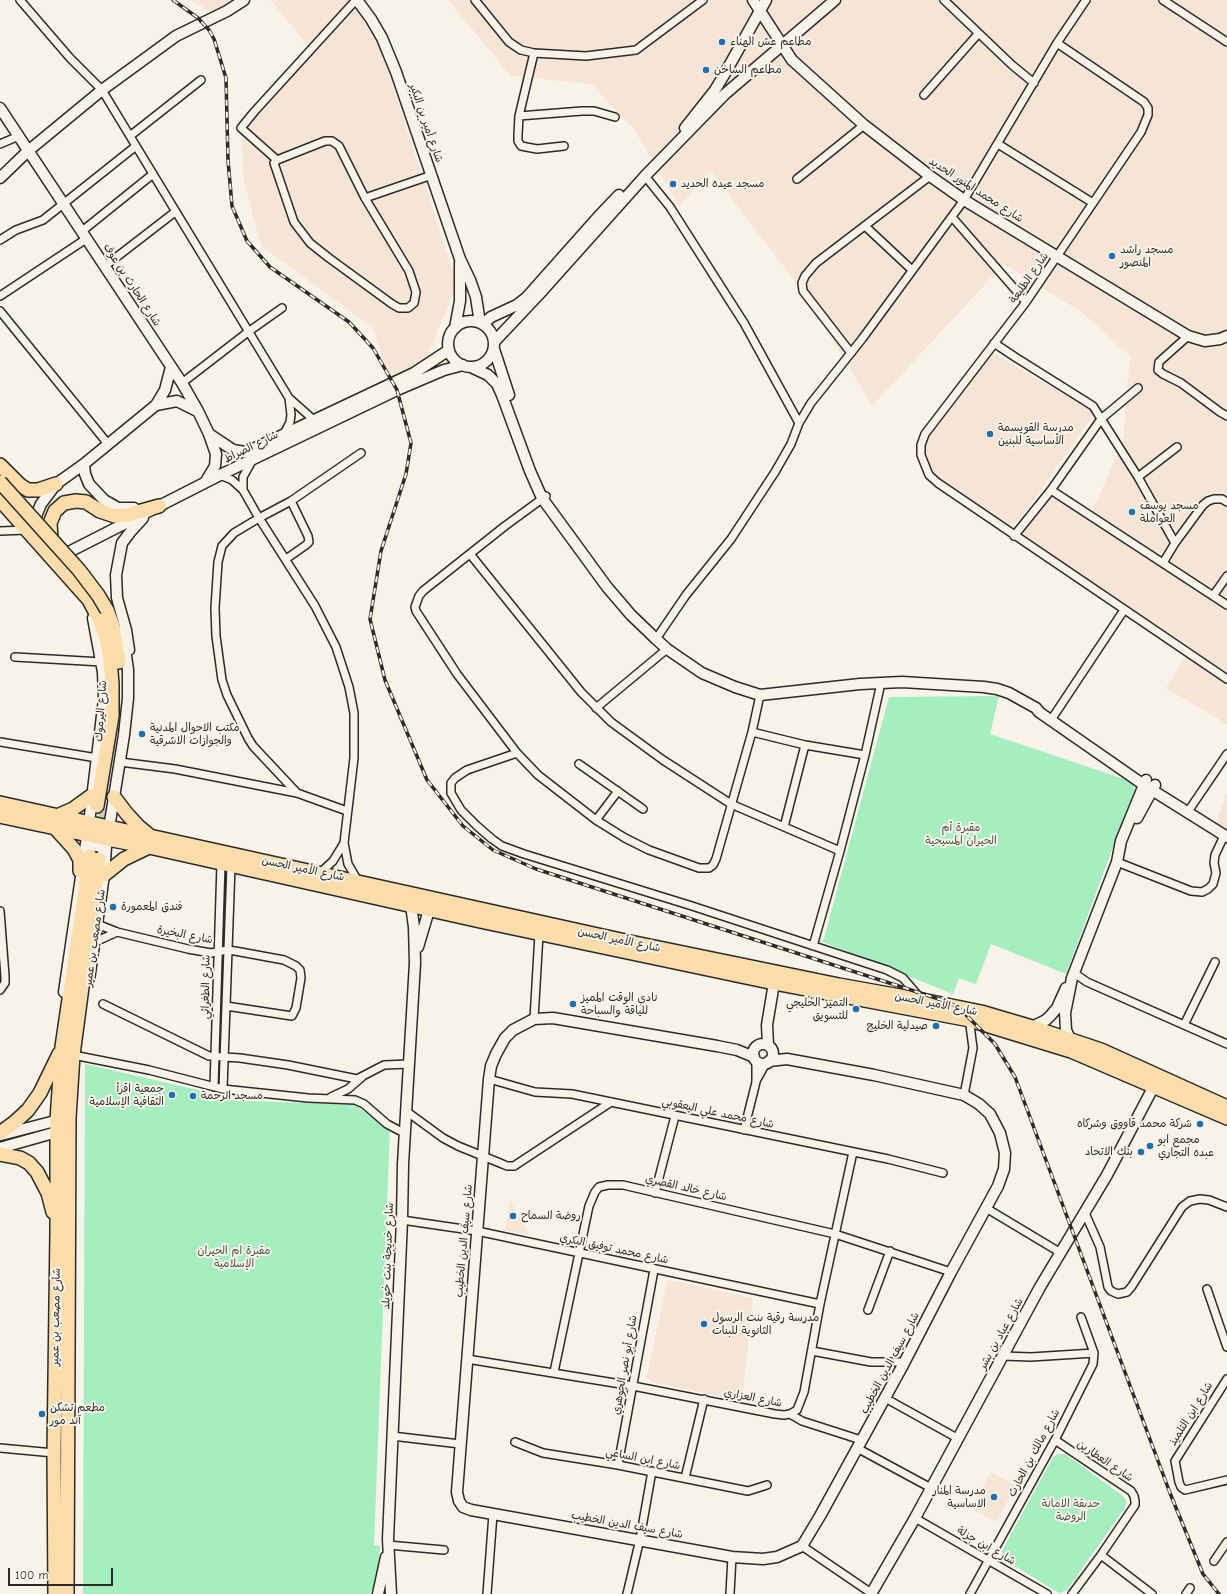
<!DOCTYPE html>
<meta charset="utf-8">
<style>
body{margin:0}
#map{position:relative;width:1227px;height:1594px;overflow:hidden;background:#f7f3e8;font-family:"Comic Neue",sans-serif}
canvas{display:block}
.scale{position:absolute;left:8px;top:1568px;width:105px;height:18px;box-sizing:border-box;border:2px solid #2b2b2b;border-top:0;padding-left:5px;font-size:12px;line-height:14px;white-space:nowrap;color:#2b2b2b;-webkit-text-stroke:3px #f7f3e8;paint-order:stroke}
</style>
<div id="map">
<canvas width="1227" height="1594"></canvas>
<div class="scale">100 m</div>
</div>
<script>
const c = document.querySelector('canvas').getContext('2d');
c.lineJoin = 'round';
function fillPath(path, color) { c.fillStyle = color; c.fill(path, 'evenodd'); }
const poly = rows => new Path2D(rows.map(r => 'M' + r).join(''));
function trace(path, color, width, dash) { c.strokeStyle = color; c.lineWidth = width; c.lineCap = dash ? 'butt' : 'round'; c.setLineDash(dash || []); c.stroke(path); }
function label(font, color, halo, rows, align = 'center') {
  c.font = font + ' "Comic Neue","Playpen Sans Arabic",sans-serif'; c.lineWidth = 4; c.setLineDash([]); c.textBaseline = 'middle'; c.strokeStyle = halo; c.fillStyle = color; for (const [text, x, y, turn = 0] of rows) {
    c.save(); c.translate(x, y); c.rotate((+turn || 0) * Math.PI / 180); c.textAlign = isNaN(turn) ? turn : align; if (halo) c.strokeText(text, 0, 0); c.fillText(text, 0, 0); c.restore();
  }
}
const built = poly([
 [191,0,237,0,212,13],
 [271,0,365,0,457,284,426,359,390,379,373,328,261,246,243,177,242,131,310,49],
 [448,0,1227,0,1227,724,1166,688,1187,655,1014,539,1049,492,1090,516,1123,442,1130,356,1083,313,1004,264,872,406,810,301,711,171,679,206,634,129,591,84,511,76],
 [993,353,1090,410,1092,417,1019,521,1011,525,1008,525,932,473,924,455,925,445,928,436],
 [1227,792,1227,836,1215,828],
 [510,1201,530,1236,505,1230],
 [670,1280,753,1298,742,1401,652,1382,648,1379,647,1376,667,1282],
 [991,1472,1016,1486,996,1522,971,1508]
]);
const green = poly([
 [999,696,990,734,1130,781,1135,788,1066,974,991,944,976,984,959,978,953,994,823,942,889,697],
 [85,1064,207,1092,226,1100,355,1105,390,1130,374,1545,380,1546,377,1580,370,1594,83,1594],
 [1058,1454,1065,1454,1123,1496,1127,1502,1124,1509,1067,1590,1059,1593,1005,1560,1002,1551,1053,1457]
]);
const highwayTunnel = poly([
 [102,837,106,807]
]);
const street = poly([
 [20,0,70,58,102,90,289,398,315,421],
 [475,0,509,42,521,50,534,53,586,56,636,50,703,0],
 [944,0,1012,65,1034,83],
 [1163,0,1227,42],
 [1057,43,1144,102,1148,108,1148,115,1141,132,1026,302,925,434,921,445,921,455,929,475,938,483,1227,679],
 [534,53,519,116,582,111,594,111,615,117],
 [924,95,978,34],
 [519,116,518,135,518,141,521,146,537,149,564,146],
 [130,136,201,80],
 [325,141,332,141,339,146,365,198,409,271,416,292,414,303,408,308,399,308,392,304,329,258,310,243,294,222,274,163,277,160,325,141],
 [0,144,19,136],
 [998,144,1093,203],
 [277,160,241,128,254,112,356,0],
 [645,176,670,207,744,323,799,423],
 [797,179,864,125],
 [365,198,432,175],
 [952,217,1026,302],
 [865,226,912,270],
 [81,232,153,174],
 [0,240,16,230,43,220,136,146],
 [105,266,175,212],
 [0,296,86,239],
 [0,311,108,444],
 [1188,336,1159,362,1158,370,1163,374,1181,383,1220,412,1227,416],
 [994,343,1015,357,1093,406,1138,477,1175,543],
 [851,353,803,291,802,283,805,276,816,263,930,176],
 [182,383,248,332,282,308],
 [284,434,290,422,291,415,289,398],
 [220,475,232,480,243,490,259,518,315,606,336,647,349,687,354,713,354,758,344,843,348,864,358,881],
 [1138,477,1177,447],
 [243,490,243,477,253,459],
 [1051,490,1227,605],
 [546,496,505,526,423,591,419,596,415,607,416,611,457,674,517,753,538,775,596,820,625,838,649,850,688,864,699,868,709,868,713,865,716,859,752,732,760,695],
 [0,531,27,530],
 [1014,536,1051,490,1101,419,1138,388],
 [470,554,581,692,611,722,663,760,731,804,840,851],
 [286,559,306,545,309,542,308,536,291,501],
 [1163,563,1175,543,1203,505,1208,501,1214,499,1222,499,1227,502],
 [1213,596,1227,576],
 [656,639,686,595,731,539,775,472,791,444,799,423,811,403,862,339,964,200,1057,43,1086,0],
 [15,657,102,662],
 [596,708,667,649],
 [1051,720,1124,610],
 [752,732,805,745,865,755],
 [0,742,97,758],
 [517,753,467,770,455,778,451,783,451,793,461,810,477,826,492,839,502,846,524,854,692,906,887,970,903,978,922,1000],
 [120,762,175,769,297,793,347,811],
 [579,764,643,809],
 [297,793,253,746,248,738,227,695,222,680,216,636,215,608,218,562,222,546,234,533,259,518,291,501,361,453],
 [1187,813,1227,754],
 [596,820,618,791],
 [784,827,805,745],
 [1117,862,1191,891,1202,892,1208,889,1213,884,1216,873,1214,863,1215,855,1224,836],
 [320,873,333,861,344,843],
 [0,911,5,976,5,983,0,990],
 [97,924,117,932,188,949,211,953,227,950,235,951,284,960,296,966,300,970,301,978,296,1008,292,1016,226,1006],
 [95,942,117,932],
 [813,946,840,851,865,755,881,683],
 [1074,973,1087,982,1227,1044],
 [103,1004,209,1056,240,1058,288,1065,357,1079,384,1065,409,1064],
 [534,1019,539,934],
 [1184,1025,1215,962],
 [73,1055,149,1070,223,1089,308,1098,355,1100,364,1104,387,1124,404,1133],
 [489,1079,535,1092,572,1094,888,1159,943,1173],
 [756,1081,766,1063],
 [214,1087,221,864],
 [223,1089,231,866],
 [964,1095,973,1048,969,1018],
 [331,1097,348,1089,362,1077],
 [406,1111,443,1138,458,1146,500,1163,507,1166,514,1166,611,1102],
 [744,1130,756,1082,756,1060],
 [655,1193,675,1116],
 [986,1208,1061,1253],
 [1085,1213,1100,1247,1108,1287,1111,1291,1118,1294,1127,1292,1132,1286,1182,1207,1190,1201,1200,1199,1209,1200,1227,1207],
 [402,1220,477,1231,820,1304],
 [1207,1289,1227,1347],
 [868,1310,890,1251],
 [812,1351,871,1362,905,1362],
 [1003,1356,1031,1357,1094,1353],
 [467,1359,633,1386,775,1414,784,1415,790,1414,797,1410,804,1392,820,1304,853,1152],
 [554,1372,589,1206,595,1192,599,1187,608,1185,623,1185,835,1234,951,1272],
 [1227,1379,1175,1461,1179,1482,1181,1487,1185,1490,1227,1480],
 [885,1398,957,1438],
 [790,1414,802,1421,861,1440],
 [392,1436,460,1444],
 [1055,1440,1131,1491,1134,1496,1135,1501,1135,1505,1101,1555,1072,1594],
 [515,1442,543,1453,618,1465,748,1491,767,1485],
 [0,1448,54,1453],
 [857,1448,931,1488],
 [618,1465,654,1270],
 [685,1478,704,1399],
 [915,1518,1047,1594],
 [388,1545,444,1550],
 [802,1546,871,1593],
 [1101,1555,1152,1594],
 [1214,1561,1227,1542],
 [487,1594,493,1514],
 [627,1594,640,1539,652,1471],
 [730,1594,732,1557],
 [970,1594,1055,1440,1093,1364,1094,1353,1081,1317],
 [1186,1594,1190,1588]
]);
const secondary = poly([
 [357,0,371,19,382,38,396,72,460,259,470,280,476,297,480,323],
 [753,0,792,60,864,125,930,176,964,200,1188,336,1205,341,1220,339,1227,336],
 [0,108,182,383,198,411,209,434,216,454,215,466,206,481],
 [685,128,715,90,724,75,766,0],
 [0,178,28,151,102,90,176,36,227,11,244,0],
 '448 344a23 23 0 1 1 46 0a23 23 0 1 1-46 0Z',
 [483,324,491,317,517,305,526,298,598,217,619,195],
 [455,328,460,301,460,263],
 [494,342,543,290,645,176,725,94,835,0],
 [494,349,509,395],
 [471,367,488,375,497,384,502,395,530,471,542,498,607,587,631,615,656,639,667,649,702,673,735,687,760,695,860,684,902,682,984,687,997,689,1009,693,1036,708,1039,712,1144,785,1227,837],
 [156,405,177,401,197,411],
 [209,434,233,450,245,452,251,450,414,373,449,350],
 [84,464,85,474,89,484,104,500,118,508,134,508],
 [32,526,41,504,56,484,84,464,156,405,165,390,171,367],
 [59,557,220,475,397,390,444,370,463,365],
 [129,650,126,630,117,598,116,575,122,543,131,531,143,518],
 [1137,818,1155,785],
 [84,850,92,846,98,846,102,848,105,855],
 [418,947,429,910],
 [89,980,104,875,106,847,124,735,128,698,128,670,125,649,118,631],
 [64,992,89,823,104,699,103,672,93,618],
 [1032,1027,1046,1020,1051,1015,1057,1008,1066,988],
 [1070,1039,1066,1030,1065,1013,1072,978,1117,862,1121,841,1146,780],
 '753 1054a10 10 0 1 1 20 0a10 10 0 1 1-20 0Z',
 [768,1045,767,1025,774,983],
 [754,1057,737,1050,717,1046,553,1018,534,1019,513,1030,505,1038,496,1054,491,1066,489,1079,457,1492,459,1501,463,1507,471,1510,732,1557,763,1559,777,1557,802,1546,820,1516,903,1365,951,1272,998,1186,1004,1169,1005,1153,1000,1133,990,1114,979,1104,964,1095,874,1075,787,1059,769,1061],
 [1,1135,63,1119],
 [0,1148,64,1130],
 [378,1594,386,1557],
 [391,1594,388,1539,402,1220,403,1164,415,963,414,927,411,905],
 [871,1594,915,1518,1040,1287,1107,1175,1154,1086]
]);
const highway = poly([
 [0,465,20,485,28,490,38,490,56,484],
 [0,500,89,600,99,619,106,638,110,659,112,684,112,716,97,806],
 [51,539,50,523,55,511,64,503,76,501,86,502,100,511,115,516,127,515,159,506],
 [107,610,113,626,119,662],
 [114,797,127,814,138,826,150,836],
 [0,803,630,942,839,985,922,1000,981,1012,1032,1027,1101,1050,1227,1107],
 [0,816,107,839,149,847,480,921,774,983,970,1020,1071,1051,1227,1118],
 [57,816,73,809,91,796],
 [55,828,74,849,80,860,80,871],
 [104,875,124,859,149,847],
 [0,1133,15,1122,28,1110,40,1093,59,1054],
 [0,1154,20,1158,29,1163,37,1172,48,1193,53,1212],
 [55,1594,54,1453,57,1231,57,1120,62,1047,90,856],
 [67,1594,69,1118,73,1055,99,859]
]);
const rail = poly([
 [173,0,198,18,209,30,214,39,226,78,228,160,232,206,247,241,270,267,349,322,373,348,397,390,411,443,406,474,381,551,370,619,385,680,427,780,463,826,493,850,536,869,942,1000,958,1007,995,1044,1015,1077,1170,1493,1203,1574,1219,1594]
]);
const highwayBridge = poly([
 [0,482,79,570,98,595,107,610]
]);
const markers = [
 [722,42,4,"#1f6fb2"],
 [706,70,4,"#1f6fb2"],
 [673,184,4,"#1f6fb2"],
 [1112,256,4,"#1f6fb2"],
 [990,434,4,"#1f6fb2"],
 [1132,512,4,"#1f6fb2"],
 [142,734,4,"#1f6fb2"],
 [113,907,4,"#1f6fb2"],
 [573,1004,4,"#1f6fb2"],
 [856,1009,4,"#1f6fb2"],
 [936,1026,4,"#1f6fb2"],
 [172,1095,4,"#1f6fb2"],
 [193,1096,4,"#1f6fb2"],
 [1200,1124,4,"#1f6fb2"],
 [1150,1146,4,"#1f6fb2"],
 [1141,1152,4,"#1f6fb2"],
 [513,1216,4,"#1f6fb2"],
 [704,1324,4,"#1f6fb2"],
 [42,1414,4,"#1f6fb2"],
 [994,1497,4,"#1f6fb2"]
];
const poiNames = [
 ["مطاعم عش الهناء",730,42],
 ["مطاعم الساخن",714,70],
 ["مسجد عيده الحديد",681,184],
 ["مسجد راشد",1120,250],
 ["المنصور",1120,263],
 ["مدرسة القويسمة",998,428],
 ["الأساسية للبنين",998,441],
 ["مسجد يوسف",1140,506],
 ["العواملة",1140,519],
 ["مكتب الاحوال المدنية",150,728],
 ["والجوازات الاشرقية",150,741],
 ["فندق المعمورة",121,907],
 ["نادي الوقت المميز",581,998],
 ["للياقة والسباحة",581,1011],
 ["التميز الخليجي",848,1003,"right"],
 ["للتسويق",848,1016,"right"],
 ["صيدلية الخليج",928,1026,"right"],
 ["جمعية اقرأ",164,1089,"right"],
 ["الثقافية الإسلامية",164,1102,"right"],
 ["مسجد الرحمة",201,1096],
 ["شركة محمد قاووق وشركاه",1192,1124,"right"],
 ["مجمع ابو",1158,1140],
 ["عبده التجاري",1158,1153],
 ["بنك الاتحاد",1133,1152,"right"],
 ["روضة السماح",521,1216],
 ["مدرسة رقية بنت الرسول",712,1318],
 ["الثانوية للبنات",712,1331],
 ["مطعم تشكن",50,1408],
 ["آند مور",50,1421],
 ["مدرسة المنار",986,1491,"right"],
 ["الاساسية",986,1504,"right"]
];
const streetNames = [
 ["شارع أمير بن البكير",426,123,71],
 ["شارع محمد المنور الحديد",976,190,33],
 ["شارع الطليعة",1029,278,-55],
 ["شارع الحارث بن عوف",132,285,57],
 ["شارع الصراط",251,447,-26],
 ["شارع اليرموك",101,711,-86],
 ["شارع الأمير الحسن",303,869,12],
 ["شارع البخيرة",185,935,11],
 ["شارع مصعب بن عمير",95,938,-82],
 ["شارع الأمير الحسن",619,940,12],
 ["شارع الطغرائي",206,987,-89],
 ["شارع الأمير الحسن",936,1004,11],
 ["شارع محمد علي اليعقوبي",718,1113,12],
 ["شارع خالد القصري",686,1188,13],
 ["شارع سيف الدين الخطيب",464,1241,-85],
 ["شارع محمد توفيق البكري",614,1249,12],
 ["شارع خديجة بنت خويلد",388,1256,-88],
 ["شارع مصعب بن عمير",56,1317,-89],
 ["شارع عباد بن بشر",1001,1334,-61],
 ["شارع سيف الدين الخطيب",890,1363,-62],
 ["شارع أبو نصر الجوهري",625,1365,-80],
 ["شارع العزاري",753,1398,11],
 ["شارع ابن التلميذ",1191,1414,-58],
 ["شارع مالك بن الحارث",1034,1453,-62],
 ["شارع ابن الساعي",643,1459,11],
 ["شارع العطارين",1105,1461,34],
 ["شارع سيف الدين الخطيب",627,1525,10],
 ["شارع ابن جزلة",986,1546,30]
];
const parkNames = [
 ["مقبرة أم",961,828],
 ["الحيران المسيحية",961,841],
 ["مقبرة ام الحيران",234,1251],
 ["الإسلامية",234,1264],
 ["حدبقة الامانة",1071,1504],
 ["الروضة",1071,1517]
];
fillPath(built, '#f6e5d4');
fillPath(green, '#a5eebd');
trace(highwayTunnel, '#cecbc2', 13, [13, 6]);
trace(street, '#2b2b2b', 10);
trace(secondary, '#2b2b2b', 13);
trace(highway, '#2b2b2b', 16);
trace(street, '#f7f3e8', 7);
trace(secondary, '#f7f3e8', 10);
trace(highway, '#faddab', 13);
trace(rail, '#2b2b2b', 3.5);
trace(rail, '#f7f3e8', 2, [6]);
trace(highwayBridge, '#2b2b2b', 16, []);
trace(highwayBridge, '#faddab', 13);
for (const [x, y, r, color] of markers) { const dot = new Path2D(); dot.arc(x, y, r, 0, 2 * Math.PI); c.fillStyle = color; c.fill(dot); trace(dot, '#f7f3e8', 1.5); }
label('11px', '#2b2b2b', '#f7f3e8', poiNames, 'left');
label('11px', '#2b2b2b', '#f7f3e8', streetNames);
label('11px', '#435248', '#f7f3e8', parkNames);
</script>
